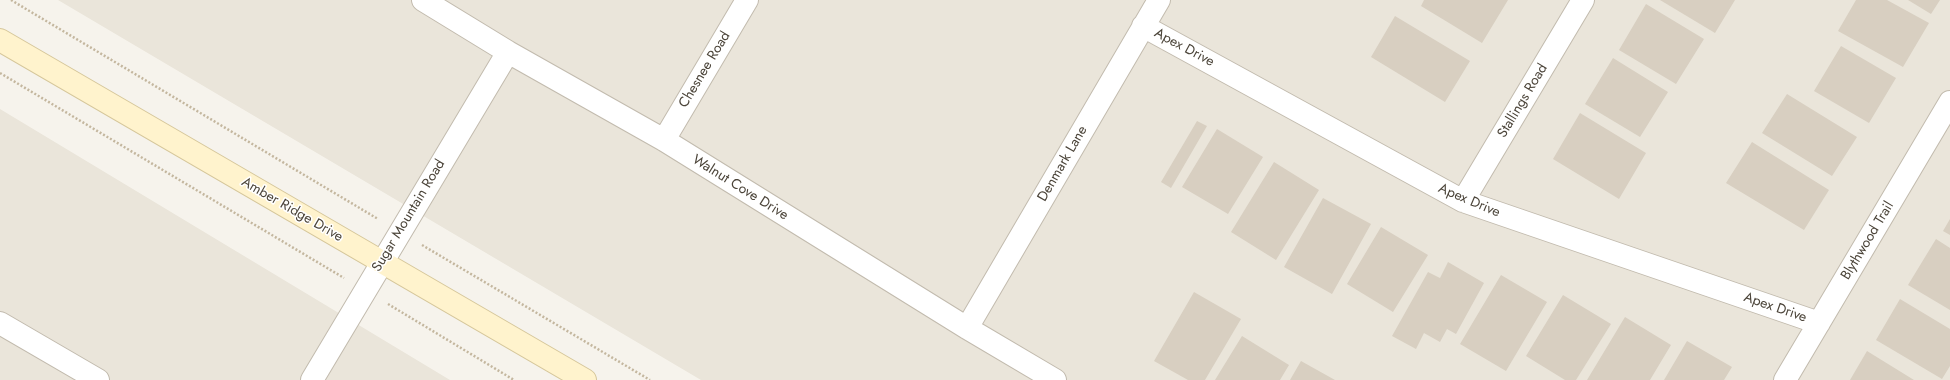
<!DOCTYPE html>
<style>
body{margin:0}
canvas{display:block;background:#f6f3ec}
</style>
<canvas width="1950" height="380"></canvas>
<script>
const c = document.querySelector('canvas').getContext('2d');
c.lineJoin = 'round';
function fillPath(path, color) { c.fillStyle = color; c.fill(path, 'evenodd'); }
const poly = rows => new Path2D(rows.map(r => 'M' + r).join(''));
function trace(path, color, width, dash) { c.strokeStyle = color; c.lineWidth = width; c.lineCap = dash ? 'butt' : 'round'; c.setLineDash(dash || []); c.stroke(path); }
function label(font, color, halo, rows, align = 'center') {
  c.font = font + ' Jost,sans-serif'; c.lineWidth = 3; c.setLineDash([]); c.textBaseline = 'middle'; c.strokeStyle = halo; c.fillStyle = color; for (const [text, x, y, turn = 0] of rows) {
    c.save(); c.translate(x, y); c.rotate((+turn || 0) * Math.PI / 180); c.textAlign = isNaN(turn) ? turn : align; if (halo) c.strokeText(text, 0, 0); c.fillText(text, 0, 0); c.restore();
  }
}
const residential = poly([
 [58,0,1950,0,1950,380,701,380],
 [0,109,450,380,0,380]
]);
const building = poly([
 [1424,0,1508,0,1482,43,1421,6],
 [1660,0,1735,0,1715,33],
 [1856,0,1887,0,1929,23,1903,67,1838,31],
 [1908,0,1940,0,1931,14],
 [1646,4,1704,39,1676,84,1619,50],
 [1395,16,1470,61,1445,102,1371,57],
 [1841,46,1896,78,1869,123,1814,91],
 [1613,58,1668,92,1640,137,1585,104],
 [1787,94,1857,137,1832,176,1762,133],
 [1580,113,1646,153,1619,199,1553,159],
 [1197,121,1207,126,1171,188,1161,182],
 [1217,129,1263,157,1228,214,1182,187],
 [1752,142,1829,190,1804,230,1726,183],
 [1274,162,1319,190,1276,260,1231,232],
 [1323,198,1371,224,1332,294,1284,267],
 [1950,219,1950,235,1943,231],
 [1381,227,1428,255,1393,312,1347,284],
 [1936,239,1950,248,1950,310,1908,285],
 [1448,262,1484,283,1456,334,1447,329,1440,342,1424,333,1416,349,1392,336,1428,272,1440,278],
 [1501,275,1547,302,1506,371,1460,344],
 [1194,292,1241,319,1205,380,1188,380,1154,361],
 [1563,295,1611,324,1576,380,1565,380,1526,356],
 [1900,299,1950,329,1950,366,1942,379,1876,340],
 [1625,317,1671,345,1650,380,1587,380],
 [1242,336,1289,365,1280,380,1215,380],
 [1687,341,1732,367,1724,380,1664,380],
 [1867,351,1914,380,1850,380],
 [1301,361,1335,380,1290,380]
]);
const path = poly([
 [11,0,378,219],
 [0,73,344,278],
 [422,245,650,380],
 [388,304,514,380]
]);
const street = poly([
 [423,0,508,52,664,140,967,328,1055,380],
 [1143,26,1463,201,1819,323],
 [664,140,747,0],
 [1463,201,1583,0],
 [0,323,98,380],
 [967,328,1159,0],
 [312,380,508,52],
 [1785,380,1950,102]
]);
const secondary = poly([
 [0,40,585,380]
]);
const streetNames = [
 ["Apex Drive",1184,48,28],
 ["Chesnee Road",705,70,-59],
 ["Stallings Road",1523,101,-59],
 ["Denmark Lane",1063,164,-60],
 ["Walnut Cove Drive",740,188,32],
 ["Apex Drive",1469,201,23],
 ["Amber Ridge Drive",292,210,30],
 ["Sugar Mountain Road",409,216,-59],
 ["Blythwood Trail",1868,241,-59],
 ["Apex Drive",1775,308,19]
];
fillPath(residential, '#eae5da');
fillPath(building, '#d8cfc1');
trace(street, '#c2bbae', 24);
trace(secondary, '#d6c79b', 24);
trace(path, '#c4b79f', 2.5, [2, 2]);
trace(street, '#fff', 22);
trace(secondary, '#fff3cd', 22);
label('14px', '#4b4439', '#fff', streetNames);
</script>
